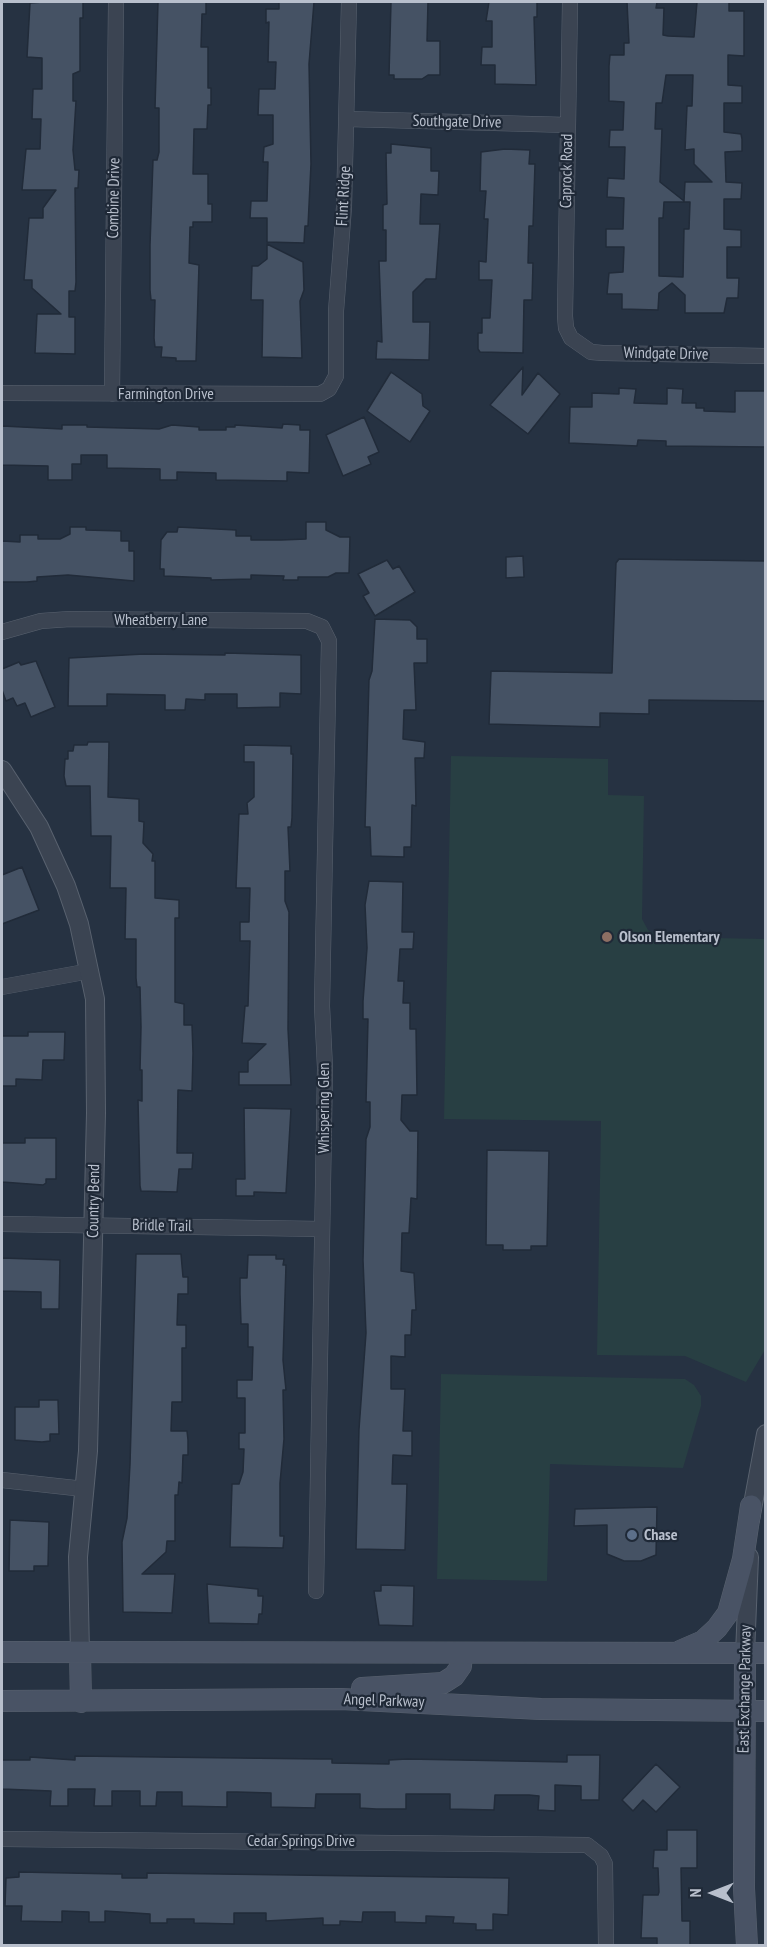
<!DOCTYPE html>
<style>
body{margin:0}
#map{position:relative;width:767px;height:1947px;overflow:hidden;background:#263242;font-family:"PT Sans Narrow",sans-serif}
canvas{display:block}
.frame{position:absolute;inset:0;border:3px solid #b8bfcc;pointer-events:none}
.north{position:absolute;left:683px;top:1863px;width:60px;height:60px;-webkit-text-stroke:4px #1f2937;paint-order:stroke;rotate:270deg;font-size:16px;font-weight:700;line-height:24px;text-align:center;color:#b8bfcc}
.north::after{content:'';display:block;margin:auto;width:21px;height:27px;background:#b8bfcc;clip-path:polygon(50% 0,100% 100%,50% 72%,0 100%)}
</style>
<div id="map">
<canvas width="767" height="1947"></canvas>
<div class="frame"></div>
<div class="north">N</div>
</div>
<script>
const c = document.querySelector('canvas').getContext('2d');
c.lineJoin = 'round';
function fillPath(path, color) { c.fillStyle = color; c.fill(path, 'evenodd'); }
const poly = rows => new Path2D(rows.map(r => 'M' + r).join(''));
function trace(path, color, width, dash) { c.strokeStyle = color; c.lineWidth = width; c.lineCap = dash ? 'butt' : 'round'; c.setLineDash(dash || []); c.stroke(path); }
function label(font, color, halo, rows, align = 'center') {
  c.font = font + ' "PT Sans Narrow",sans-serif'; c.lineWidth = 4.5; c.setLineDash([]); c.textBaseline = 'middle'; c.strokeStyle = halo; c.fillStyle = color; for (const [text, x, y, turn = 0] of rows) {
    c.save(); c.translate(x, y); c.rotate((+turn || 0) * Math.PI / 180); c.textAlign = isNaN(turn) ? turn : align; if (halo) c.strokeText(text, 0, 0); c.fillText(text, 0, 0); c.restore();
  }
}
const green = poly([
 [451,756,608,759,608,795,644,796,642,919,648,930,660,937,765,939,766,1348,746,1382,685,1356,597,1355,601,1121,444,1119],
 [441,1374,685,1379,694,1385,701,1396,701,1406,683,1468,550,1464,547,1581,437,1579]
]);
const building = poly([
 [43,2,83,2,83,18,80,18,80,71,73,74,73,101,76,101,73,150,75,170,79,170,78,188,75,188,76,282,75,291,69,291,69,317,75,317,75,354,35,353,37,314,61,314,32,288,32,280,24,280,29,218,43,218,43,208,56,190,22,190,26,149,40,149,41,119,32,119,33,89,42,89,42,58,27,57,30,3,43,2],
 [158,2,206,2,206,14,202,14,201,47,208,47,208,88,211,88,211,105,208,105,207,129,194,129,193,174,208,174,208,204,212,204,212,222,193,222,193,227,190,227,189,263,199,265,196,361,176,361,176,358,161,357,162,347,155,347,154,338,155,300,151,300,150,290,150,245,153,160,157,160,159,152,159,108,155,108,158,2],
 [279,2,314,2,309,64,311,164,308,226,305,226,304,243,267,242,267,218,250,218,251,201,267,201,268,162,263,162,264,147,273,144,273,115,258,115,259,89,275,89,276,62,268,62,269,22,266,23,266,9,279,9,279,2],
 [391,2,428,2,427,41,440,41,440,75,428,75,422,79,394,79,394,75,389,75,391,2],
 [489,2,537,2,537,17,534,17,536,85,495,84,495,65,481,65,482,47,492,47,492,21,486,21,489,2],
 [627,2,657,2,656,8,664,8,663,35,668,36,694,37,697,2,729,2,729,11,744,11,744,56,728,55,728,85,742,86,742,103,724,103,724,132,741,134,742,139,742,151,725,152,726,182,742,183,741,199,724,199,724,229,741,230,741,247,727,247,727,278,739,278,738,298,727,298,724,313,685,313,685,295,672,283,659,293,658,310,622,309,622,294,607,294,609,273,623,272,624,247,606,247,606,229,623,229,624,198,607,197,608,178,624,179,625,147,609,147,610,130,623,130,624,102,609,101,609,66,610,55,624,55,624,43,629,43,627,2],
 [666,75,693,75,692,106,687,106,685,150,694,149,694,164,712,182,685,182,684,201,660,182,662,129,655,129,656,103,662,103,666,75],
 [664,202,690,202,689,229,684,229,683,277,659,276,659,218,663,218,664,202],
 [391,144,431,148,431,171,439,171,438,195,421,194,420,224,440,224,436,279,426,279,413,292,413,322,430,322,429,360,376,359,377,341,382,342,379,261,386,261,386,230,383,230,383,205,387,204,386,153,391,153,391,144],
 [505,149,530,150,529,164,535,164,533,226,529,226,528,263,533,263,532,300,524,300,523,353,480,352,478,349,478,333,482,333,482,318,490,318,492,280,479,280,479,261,486,262,488,219,484,219,486,191,480,191,481,152,505,149],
 [267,244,303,262,304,290,300,301,302,358,262,357,263,300,251,300,252,266,258,266,267,259,267,244],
 [523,367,522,395,538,373,560,394,528,434,490,405,523,367],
 [391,372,422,394,423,406,430,411,410,442,367,411,391,372],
 [619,388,636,389,634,403,667,404,667,388,683,389,682,403,696,403,696,408,704,408,704,411,735,412,735,391,765,391,765,447,666,446,666,441,638,440,637,446,569,443,570,407,592,407,592,393,619,394,619,388],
 [364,417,379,452,368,457,371,464,343,476,326,435,364,417],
 [283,424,300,425,300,430,310,430,309,473,287,472,287,481,216,480,216,473,177,472,177,480,160,480,160,469,107,468,107,455,81,455,81,464,72,464,72,480,48,480,48,466,2,465,2,426,62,429,62,425,87,425,87,427,159,429,172,425,199,427,199,430,226,430,226,427,235,427,235,425,282,428,283,424],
 [306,522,326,522,326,530,340,537,350,537,349,573,336,573,328,577,298,577,298,580,283,580,284,576,251,575,251,579,211,580,211,578,164,576,164,569,160,569,161,540,167,532,177,532,178,527,236,530,236,536,251,536,251,540,281,540,306,539,306,522],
 [70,527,86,527,86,530,121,531,121,541,129,541,129,551,134,551,134,581,68,575,37,577,37,581,27,582,2,582,2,541,20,542,20,535,38,535,38,539,60,539,70,534,70,527],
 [523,556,524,577,506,578,506,557,523,556],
 [619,559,765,561,765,701,649,700,649,714,600,713,600,727,489,724,491,671,612,673,616,563,619,559],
 [387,560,393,569,399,566,415,592,375,616,363,596,369,593,358,574,387,560],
 [375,619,410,620,417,627,417,639,427,639,427,663,414,663,416,710,404,710,403,739,425,742,424,758,415,758,416,806,412,805,411,847,404,847,404,857,371,856,370,827,365,827,369,680,372,671,375,619],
 [225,653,301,655,301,694,280,693,280,707,237,708,237,694,205,694,205,700,186,699,185,710,165,710,165,695,107,694,107,706,68,706,69,658,144,654,225,655,225,653],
 [36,661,55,707,31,717,25,703,17,706,13,698,6,701,2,690,2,669,19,662,21,665,36,661],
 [88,742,109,742,108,797,139,799,139,821,144,822,143,843,153,854,152,861,155,861,155,898,179,900,179,918,175,918,175,1002,184,1004,184,1025,192,1025,193,1053,192,1091,178,1090,177,1153,193,1153,192,1169,179,1169,177,1192,141,1191,140,1186,138,1100,142,1101,142,1070,140,1070,141,1027,140,987,137,987,136,978,136,939,125,939,126,888,110,888,111,836,91,836,90,786,66,786,64,776,65,759,68,759,68,751,73,751,74,745,87,745,88,742],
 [244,745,291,746,291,754,293,754,292,818,291,827,288,827,290,871,285,871,285,901,289,912,288,1029,291,1085,239,1085,239,1072,248,1072,248,1061,266,1044,242,1043,245,1006,248,1006,250,941,240,941,240,922,249,922,250,888,236,888,239,814,248,814,247,803,254,797,254,762,244,762,244,745],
 [22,867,39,910,2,924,2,875,22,867],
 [369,881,403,882,402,932,414,932,413,949,400,949,398,981,404,981,403,1003,410,1003,410,1029,416,1029,417,1095,402,1095,401,1120,410,1131,418,1131,417,1199,411,1198,409,1233,402,1233,401,1271,414,1273,416,1310,412,1310,411,1335,405,1335,405,1357,391,1356,391,1389,405,1389,403,1431,412,1431,412,1456,393,1455,392,1484,407,1484,405,1550,356,1549,359,1429,366,1333,363,1260,366,1139,370,1127,370,1102,366,1102,368,1019,363,1019,363,1001,367,948,365,905,369,881],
 [28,1032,65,1032,64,1060,43,1060,42,1080,16,1079,16,1086,2,1086,2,1036,28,1036,28,1032],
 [244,1108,291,1109,286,1193,254,1192,254,1196,236,1196,236,1179,245,1179,244,1108],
 [25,1138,56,1138,56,1179,46,1179,46,1183,43,1185,2,1182,2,1143,25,1143,25,1138],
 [487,1150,549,1151,547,1246,531,1246,531,1250,503,1250,503,1245,486,1245,487,1150],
 [136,1254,181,1254,183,1277,188,1277,188,1294,178,1294,177,1325,186,1325,186,1348,182,1348,182,1402,172,1402,171,1431,187,1431,188,1440,188,1455,183,1455,182,1483,179,1482,178,1495,175,1495,175,1541,167,1541,166,1552,142,1574,175,1574,172,1613,123,1612,122,1542,127,1518,130,1464,136,1254],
 [248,1255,276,1255,276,1259,284,1259,283,1265,286,1265,283,1360,286,1390,283,1390,284,1439,280,1483,280,1536,284,1536,283,1548,230,1547,232,1484,239,1484,243,1472,244,1449,239,1449,239,1433,245,1433,245,1398,237,1398,237,1380,252,1380,253,1347,248,1347,248,1324,241,1324,240,1294,240,1278,247,1278,248,1255],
 [2,1258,60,1260,59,1309,41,1309,41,1292,2,1291,2,1258],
 [39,1400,58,1400,59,1434,50,1434,50,1441,42,1442,15,1440,15,1407,39,1407,39,1400],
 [657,1507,656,1555,641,1561,624,1561,607,1554,607,1525,574,1526,575,1509,657,1507],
 [10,1520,49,1522,48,1566,34,1566,34,1571,9,1571,10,1520],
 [207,1584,258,1589,258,1596,263,1596,262,1614,259,1614,258,1624,209,1623,207,1584],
 [381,1585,414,1586,413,1626,379,1625,374,1591,381,1591,381,1585],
 [567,1755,600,1755,599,1800,581,1800,581,1786,555,1785,555,1811,538,1810,539,1796,529,1795,495,1795,494,1810,450,1809,450,1794,406,1794,406,1809,376,1809,360,1808,360,1794,316,1794,315,1808,271,1807,271,1793,237,1792,227,1792,227,1807,182,1806,182,1792,157,1792,156,1806,140,1806,140,1791,112,1791,112,1806,94,1806,95,1789,68,1789,68,1806,50,1806,51,1791,2,1789,2,1760,30,1760,30,1757,75,1760,75,1756,321,1759,332,1759,332,1763,389,1764,389,1760,407,1759,567,1762,567,1755],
 [656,1764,680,1787,656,1812,643,1800,633,1811,622,1800,656,1764],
 [667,1830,697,1830,697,1868,681,1868,682,1921,690,1921,690,1946,657,1946,657,1938,641,1938,643,1895,658,1895,659,1892,658,1868,653,1868,654,1850,667,1850,667,1830],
 [19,1872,117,1874,122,1874,122,1878,147,1878,147,1873,509,1878,508,1915,493,1914,493,1930,476,1930,476,1924,453,1923,454,1917,426,1916,426,1923,395,1922,395,1912,363,1912,362,1922,340,1921,340,1925,323,1925,323,1918,266,1921,266,1913,234,1913,234,1924,194,1923,194,1919,167,1919,167,1923,150,1923,150,1914,105,1911,105,1922,89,1922,89,1912,62,1911,62,1922,21,1921,22,1906,5,1906,6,1878,19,1877,19,1872]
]);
const minor = poly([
 [570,2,565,316,566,328,571,338,591,352,603,353,766,356],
 [347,119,568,125],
 [2,393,304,394,320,394,329,389,336,376,336,311,344,207,349,2],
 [112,394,116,2],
 [2,632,41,621,70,619,307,621,322,627,329,641,322,1006,325,1068,316,1591],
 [2,987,90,971],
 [2,1224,322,1229],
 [2,1480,84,1489],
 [2,1839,587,1845,601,1856,605,1864,606,1946]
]);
const tertiary = poly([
 [2,770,39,827,66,886,79,924,95,999,96,1113,88,1451,78,1557,80,1653],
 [750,1520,766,1434],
 [745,1654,749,1557]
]);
const secondary = poly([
 [680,1651,703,1641,717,1628,728,1613,743,1559,751,1506],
 [2,1652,766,1653],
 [80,1653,81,1702],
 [745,1654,744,1888,747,1946],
 [362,1688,443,1683,454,1676,461,1666,462,1653],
 [2,1701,341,1699,541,1709,766,1711]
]);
const markers = [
 [607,937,6,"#8d6e63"],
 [632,1535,6,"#5c6f8a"]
];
const streetNames = [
 ["Southgate Drive",457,122,1],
 ["Caprock Road",567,171,-89],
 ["Flint Ridge",344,196,-87],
 ["Combine Drive",114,198,-89],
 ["Windgate Drive",666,354,1],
 ["Farmington Drive",166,394],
 ["Wheatberry Lane",161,620],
 ["Whispering Glen",324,1108,-90],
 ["Country Bend",94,1201,-89],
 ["Bridle Trail",162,1226,1],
 ["East Exchange Parkway",745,1689,-89],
 ["Angel Parkway",384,1701,2],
 ["Cedar Springs Drive",301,1841]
];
const poiNames = [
 ["Olson Elementary",619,937],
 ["Chase",644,1535]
];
fillPath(green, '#283f43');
fillPath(building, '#455264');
trace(building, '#212b39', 1.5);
trace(minor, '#59626f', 16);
trace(tertiary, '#59626f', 20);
trace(secondary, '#59626f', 22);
trace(minor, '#3b4452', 15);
trace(tertiary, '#3b4452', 18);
trace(secondary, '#495365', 21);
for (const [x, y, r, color] of markers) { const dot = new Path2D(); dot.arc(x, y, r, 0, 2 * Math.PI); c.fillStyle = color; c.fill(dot); trace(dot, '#1f2937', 2); }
label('16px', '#b8bfcc', '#1f2937', streetNames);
label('bold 16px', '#b8bfcc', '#1f2937', poiNames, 'left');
</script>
